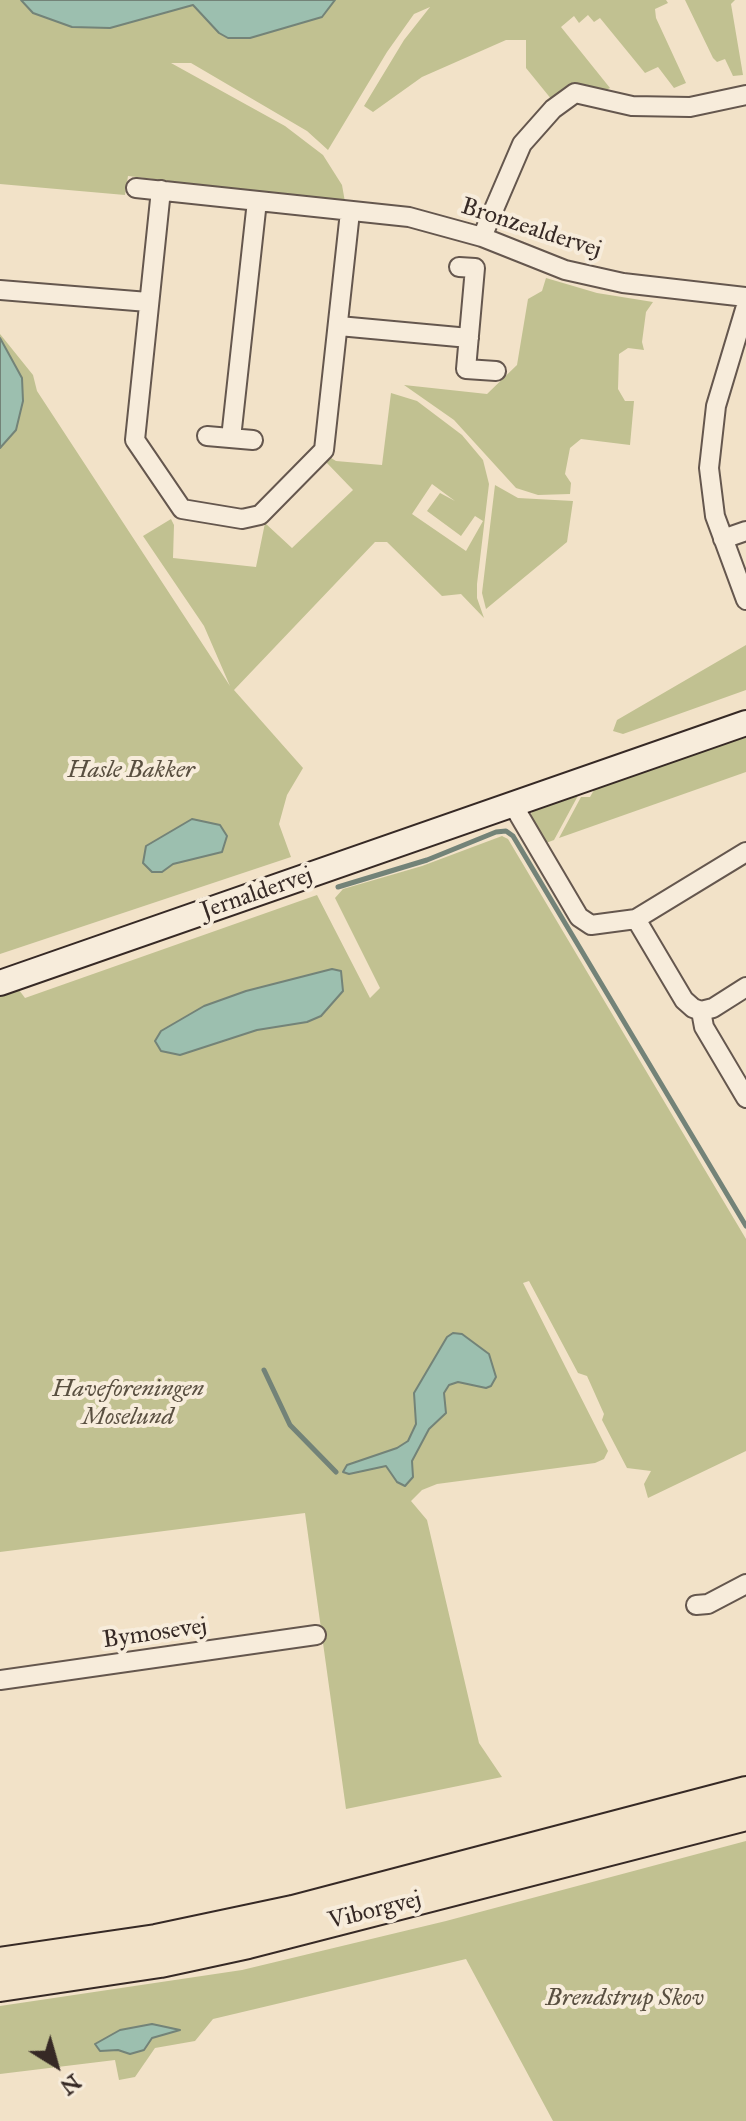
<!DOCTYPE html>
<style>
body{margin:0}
#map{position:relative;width:746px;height:2121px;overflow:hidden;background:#f2e2c8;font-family:"IM FELL Great Primer",serif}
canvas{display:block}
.north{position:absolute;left:16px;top:2025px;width:80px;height:80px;-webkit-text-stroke:6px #f7ecdb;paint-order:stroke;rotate:143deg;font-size:22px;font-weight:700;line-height:32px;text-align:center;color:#362925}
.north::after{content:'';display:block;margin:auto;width:28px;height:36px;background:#362925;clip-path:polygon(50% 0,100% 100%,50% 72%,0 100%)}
</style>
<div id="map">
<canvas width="746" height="2121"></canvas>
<div class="north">N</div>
</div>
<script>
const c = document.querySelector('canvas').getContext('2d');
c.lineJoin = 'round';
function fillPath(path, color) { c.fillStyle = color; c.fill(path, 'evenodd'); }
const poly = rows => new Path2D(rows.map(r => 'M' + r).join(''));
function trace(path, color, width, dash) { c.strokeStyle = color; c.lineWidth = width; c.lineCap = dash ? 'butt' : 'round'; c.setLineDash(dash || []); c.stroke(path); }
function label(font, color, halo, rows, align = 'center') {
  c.font = font + ' "IM FELL Great Primer",serif'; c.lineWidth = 8; c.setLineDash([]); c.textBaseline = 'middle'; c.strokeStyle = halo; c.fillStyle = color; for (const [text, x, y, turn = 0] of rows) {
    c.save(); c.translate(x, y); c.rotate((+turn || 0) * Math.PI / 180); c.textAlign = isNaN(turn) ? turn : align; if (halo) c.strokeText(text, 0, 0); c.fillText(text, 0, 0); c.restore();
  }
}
const green = poly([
 [0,0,666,0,668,3,655,9,656,18,686,83,674,88,658,67,645,73,600,18,594,22,588,15,579,23,574,16,561,27,610,88,602,92,552,100,526,68,526,40,506,40,422,77,373,112,364,106,404,40,430,7,414,14,387,52,328,150,307,131,191,63,171,63,285,126,323,155,342,185,345,202,128,176,125,195,0,184],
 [685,0,735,0,731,4,743,75,733,76,725,59,717,62,713,58],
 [546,278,597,293,653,302,646,312,642,342,644,350,628,348,619,354,618,389,625,401,634,401,630,445,581,439,570,448,565,474,571,483,570,494,538,495,516,488,454,420,404,385,487,394,517,365,528,299,542,291],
 [0,334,33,375,37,391,230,686,204,626,143,536,171,519,174,525,173,558,256,567,265,523,292,548,353,490,326,462,331,458,336,461,382,465,391,393,417,401,462,435,483,460,489,484,477,584,477,598,484,618,461,594,442,596,387,542,375,542,234,690,303,768,287,795,279,824,291,857,0,954],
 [432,484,455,501,440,493,427,511,461,536,475,516,483,521,466,551,412,514],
 [495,485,518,498,573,501,567,542,486,609,482,593],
 [746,645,746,690,623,734,613,731,617,720],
 [746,732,746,772,559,838,581,797,590,797,594,790,615,782,616,777],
 [580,792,554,840,546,843,531,816,532,809],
 [502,836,508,839,746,1239,746,1451,648,1498,644,1484,651,1471,627,1468,602,1420,604,1414,587,1376,578,1373,529,1281,523,1283,608,1451,604,1459,595,1463,437,1484,422,1490,411,1501,427,1520,479,1743,502,1777,346,1809,305,1513,0,1552,0,997,19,990,25,998,317,895,370,998,380,988,335,898,343,889,422,866],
 [332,969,321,1016,307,1022,257,1030,180,1055,161,1031,204,1006,246,991],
 [746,1841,746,2121,553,2121,466,1959,213,2019,195,2041,155,2048,135,2077,119,2080,115,2060,0,2074,0,2006,242,1970,446,1921]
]);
const water = poly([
 [21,0,335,0,322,17,250,38,228,38,219,33,193,5,110,28,72,27,33,13,21,0],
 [0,338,22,378,23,401,16,430,0,448,0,338],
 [192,819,220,825,227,836,222,852,173,864,162,872,152,872,143,863,146,846,192,819],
 [332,969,341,971,343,991,321,1016,307,1022,257,1030,180,1055,161,1051,155,1041,161,1031,204,1006,246,991,332,969],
 [453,1333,462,1334,489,1354,496,1377,491,1386,486,1388,458,1382,449,1385,444,1393,446,1413,429,1429,412,1461,413,1477,405,1486,397,1482,386,1466,349,1474,343,1472,347,1465,397,1448,408,1441,416,1424,414,1393,447,1337,453,1333],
 [152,2024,180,2030,152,2038,144,2050,130,2054,118,2050,100,2051,95,2044,120,2030,152,2024]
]);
const stream = poly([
 [338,887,427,860,496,832,506,831,513,836,746,1226],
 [264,1370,290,1425,336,1472]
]);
const street = poly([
 [136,188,409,217,482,237,565,270,623,283,746,297],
 [161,190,135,440,182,509,242,519,260,515,324,450,350,212],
 [482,237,522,144,553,109,575,93,632,106,690,107,746,95],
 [459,267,475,268,466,369,496,371],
 [0,290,148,302],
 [746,306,716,406,709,468,715,516,746,600],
 [339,326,469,338],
 [207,436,253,440],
 [231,438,257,201],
 [723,539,746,531],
 [513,805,579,917,591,925,636,919,746,852],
 [636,919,684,1000,693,1008,701,1011,713,1008,746,987],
 [701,1011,704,1027,746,1098],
 [696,1605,708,1604,746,1584],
 [0,1680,316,1635]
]);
const secondary = poly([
 [0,983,746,723]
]);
const primary = poly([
 [0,1962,156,1939,293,1910,746,1791],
 [0,1987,160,1963,248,1944,746,1816]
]);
const streetNames = [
 ["Bronzealdervej",531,229,18],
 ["Jernaldervej",257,894,-19],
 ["Bymosevej",155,1634,-8],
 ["Viborgvej",375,1911,-14]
];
const parkNames = [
 ["Hasle Bakker",131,771],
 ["Haveforeningen",128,1390],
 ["Moselund",128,1418],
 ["Brendstrup Skov",625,1999]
];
fillPath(green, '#c1c191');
fillPath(water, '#9cbfaf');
trace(water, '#738378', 2);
trace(stream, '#738378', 5);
trace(street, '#65574e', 22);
trace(secondary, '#362925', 28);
trace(primary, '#362925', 32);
trace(street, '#f7ecdb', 18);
trace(secondary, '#f7ecdb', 24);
trace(primary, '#f2e2c8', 28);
label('24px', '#362925', '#f7ecdb', streetNames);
label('italic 24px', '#594f40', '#f7ecdb', parkNames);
</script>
